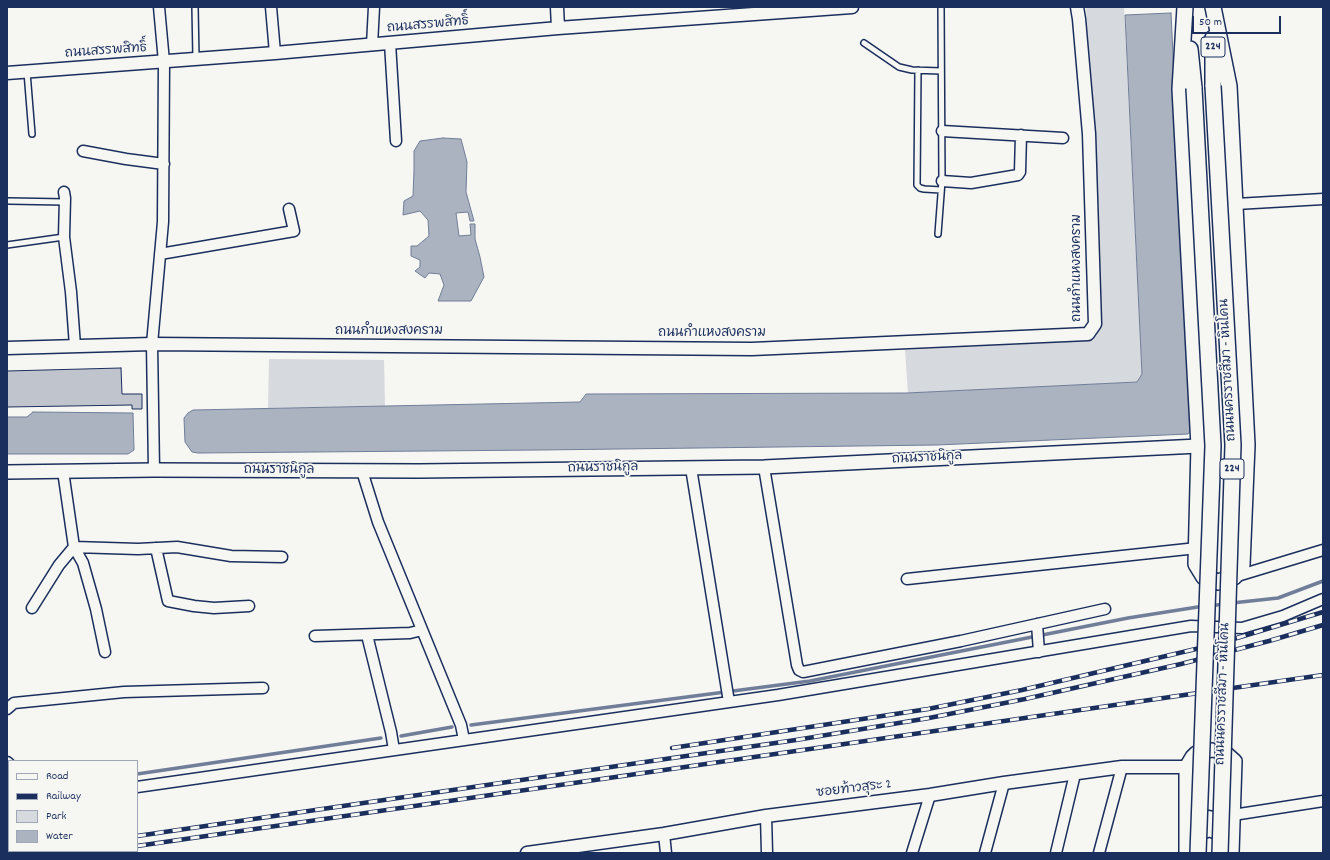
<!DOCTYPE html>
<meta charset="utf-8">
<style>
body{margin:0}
#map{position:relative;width:1330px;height:860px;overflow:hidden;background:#f6f6f2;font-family:Dekko,sans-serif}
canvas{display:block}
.frame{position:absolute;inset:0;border:8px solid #1b2f5e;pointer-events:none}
.legend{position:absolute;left:8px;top:760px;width:130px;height:92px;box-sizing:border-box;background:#f6f6f2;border:1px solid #9ea6b7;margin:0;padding:5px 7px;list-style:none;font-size:12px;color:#1b2f5e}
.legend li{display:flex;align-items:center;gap:8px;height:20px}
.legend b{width:20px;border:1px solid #9ea6b7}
.scale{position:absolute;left:1192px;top:16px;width:89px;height:18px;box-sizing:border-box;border:2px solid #1b2f5e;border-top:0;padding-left:5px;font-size:12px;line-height:14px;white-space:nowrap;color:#1b2f5e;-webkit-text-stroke:3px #f6f6f2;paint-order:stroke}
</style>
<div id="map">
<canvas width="1330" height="860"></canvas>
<div class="frame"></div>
<ul class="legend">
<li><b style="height:5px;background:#f6f6f2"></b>Road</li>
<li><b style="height:5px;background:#1b2f5e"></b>Railway</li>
<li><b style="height:11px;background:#d6d9dd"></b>Park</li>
<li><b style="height:11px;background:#abb2c0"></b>Water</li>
</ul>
<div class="scale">50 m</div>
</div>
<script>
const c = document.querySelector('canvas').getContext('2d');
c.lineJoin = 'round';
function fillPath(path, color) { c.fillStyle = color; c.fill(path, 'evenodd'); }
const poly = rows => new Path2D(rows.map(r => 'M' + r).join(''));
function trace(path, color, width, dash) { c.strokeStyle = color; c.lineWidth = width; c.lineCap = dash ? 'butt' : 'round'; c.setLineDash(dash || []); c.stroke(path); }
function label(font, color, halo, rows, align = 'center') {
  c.font = font + ' Dekko,"Playpen Sans Thai",sans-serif'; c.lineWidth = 3.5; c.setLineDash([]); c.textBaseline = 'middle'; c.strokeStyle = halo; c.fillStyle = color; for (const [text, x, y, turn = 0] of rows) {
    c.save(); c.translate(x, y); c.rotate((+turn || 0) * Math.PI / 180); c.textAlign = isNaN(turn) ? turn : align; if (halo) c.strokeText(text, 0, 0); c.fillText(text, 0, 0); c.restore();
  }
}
const green = poly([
 [1086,7,1124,7,1142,374,1137,382,908,393,905,350,1086,341,1096,336,1100,324],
 [269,359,384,360,385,406,268,408]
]);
const water = poly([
 [1171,13,1191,430,1188,434,937,445,540,450,198,453,192,452,185,442,184,418,188,413,193,410,580,402,586,394,907,393,1137,382,1142,374,1125,15,1171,13],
 [443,138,461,139,467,162,466,192,474,221,470,221,468,212,456,213,459,236,471,235,470,224,475,224,475,239,480,257,484,277,471,301,438,301,444,285,440,274,429,273,425,278,415,271,420,267,420,260,411,256,411,246,417,246,429,236,428,220,420,211,403,215,404,201,413,196,414,170,414,151,420,141,443,138],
 [33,412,133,413,134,450,128,454,7,454,7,417,27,417,33,412]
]);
const stream = poly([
 [1232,603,1278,598,1323,581],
 [1210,606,1224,604],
 [471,725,810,681,1128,618,1204,606],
 [401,736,452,727],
 [137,774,381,738],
 [7,793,9,793]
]);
const building = poly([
 [121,368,122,394,142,394,142,409,132,409,132,405,7,407,7,371,121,368]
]);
const service = poly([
 [195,7,196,58],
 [864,43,899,67,912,70,941,71],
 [918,70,917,185,920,188,924,189,941,190],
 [27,72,32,134],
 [9,201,65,202],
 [938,234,942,181,941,7],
 [7,245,64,237]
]);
const minor = poly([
 [271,7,275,53],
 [390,43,396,141],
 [372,45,374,7],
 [942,131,1063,138],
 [83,151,126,159,164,164],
 [942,181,971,183,1018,175,1020,172,1021,135],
 [64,192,65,198,64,237,71,292,75,346],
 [1236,204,1323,199],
 [160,254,294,231,289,209],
 [764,467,797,665,799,670,803,672,961,641,1105,609],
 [691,468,729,702],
 [154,470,152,344,163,222,164,62,159,7],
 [362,471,378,522,461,725,464,740],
 [156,548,168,601,194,606,214,608,249,606],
 [1234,577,1323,550],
 [907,579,1197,548],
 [32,608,59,565,74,547,63,471],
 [1037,624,1039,652],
 [367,635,391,732,394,750],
 [315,636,410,633,422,630],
 [105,652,96,609,83,563,74,547,138,549,177,547,231,556,282,557],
 [7,709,14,703,124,692,263,688],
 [137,787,778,695,1191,626,1242,628,1283,616,1323,599],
 [1233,815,1323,801],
 [766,816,767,853],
 [7,830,9,830],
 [664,834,666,853],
 [912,853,930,795],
 [985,853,1004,783],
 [1056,853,1075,774],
 [1099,853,1122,767]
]);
const tertiary = poly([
 [557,7,558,28],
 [7,73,275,53,558,28,852,7],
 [7,348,152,344,752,349,1088,334,1095,324,1089,134,1079,19,1077,7],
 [7,763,9,765],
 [99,851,102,853],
 [527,853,664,834,766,816,930,795,1004,783,1122,767,1186,767]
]);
const secondary = poly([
 [7,472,154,470,419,471,764,467,1199,446],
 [1192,811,1197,815,1211,818,1220,819,1230,816],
 [1191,837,1196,833,1210,830,1224,835,1227,838],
 [1186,853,1186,767,1192,757,1196,753,1212,750,1226,753,1235,761,1232,853]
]);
const primary = poly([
 [1185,7,1180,89,1199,446,1196,564,1204,577,1218,582,1234,577,1242,565,1247,445,1229,86,1213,7],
 [1213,38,1213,86],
 [1190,49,1194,88]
]);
const rail = poly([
 [672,748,928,709,1022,690,1217,644,1323,612],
 [137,836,796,740,929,718,1025,699,1181,664,1269,641,1323,625],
 [137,846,1323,675],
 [20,853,34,851],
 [89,853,103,851]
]);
const primaryBridge = poly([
 [1213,86,1233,445,1220,853],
 [1194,88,1213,446,1198,853]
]);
const shields = [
 [1213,47,24],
 [1232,469,24]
];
const shieldNames = [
 ["224",1213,47],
 ["224",1232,469]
];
const streetNames = [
 ["ถนนสรรพสิทธิ์",428,26,-5],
 ["ถนนสรรพสิทธิ์",106,52,-4],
 ["ถนนกำแหงสงคราม",1078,268,-90],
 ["ถนนกำแหงสงคราม",389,332],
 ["ถนนกำแหงสงคราม",712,334],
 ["ถนนนครราชสีมา - หินโคน",1229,370,-93],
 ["ถนนราชนิกูล",927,459,-3],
 ["ถนนราชนิกูล",603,469,-1],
 ["ถนนราชนิกูล",279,471],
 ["ถนนนครราชสีมา - หินโคน",1224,694,-88],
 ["ซอยท้าวสุระ 2",854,790,-7]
];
fillPath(green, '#d6d9dd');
fillPath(water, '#abb2c0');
trace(water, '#717e99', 1);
trace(stream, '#717e99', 3.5);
fillPath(building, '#c0c4cd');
trace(building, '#1b2f5e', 1);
trace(service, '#1b2f5e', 8);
trace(minor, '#1b2f5e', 13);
trace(tertiary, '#1b2f5e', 15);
trace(secondary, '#1b2f5e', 16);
trace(primary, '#1b2f5e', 18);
trace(service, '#f6f6f2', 5);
trace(minor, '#f6f6f2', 10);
trace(tertiary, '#f6f6f2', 12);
trace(secondary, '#f6f6f2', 13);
trace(primary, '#f6f6f2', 15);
trace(rail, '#1b2f5e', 4.5);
trace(rail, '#f6f6f2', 3, [9]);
trace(primaryBridge, '#1b2f5e', 18, []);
trace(primaryBridge, '#f6f6f2', 15);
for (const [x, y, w] of shields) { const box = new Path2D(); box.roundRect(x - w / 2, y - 10, w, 20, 3); c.fillStyle = '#f6f6f2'; c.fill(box); trace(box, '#1b2f5e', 1); }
label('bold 12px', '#1b2f5e', null, shieldNames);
label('13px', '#1b2f5e', '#f6f6f2', streetNames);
</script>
